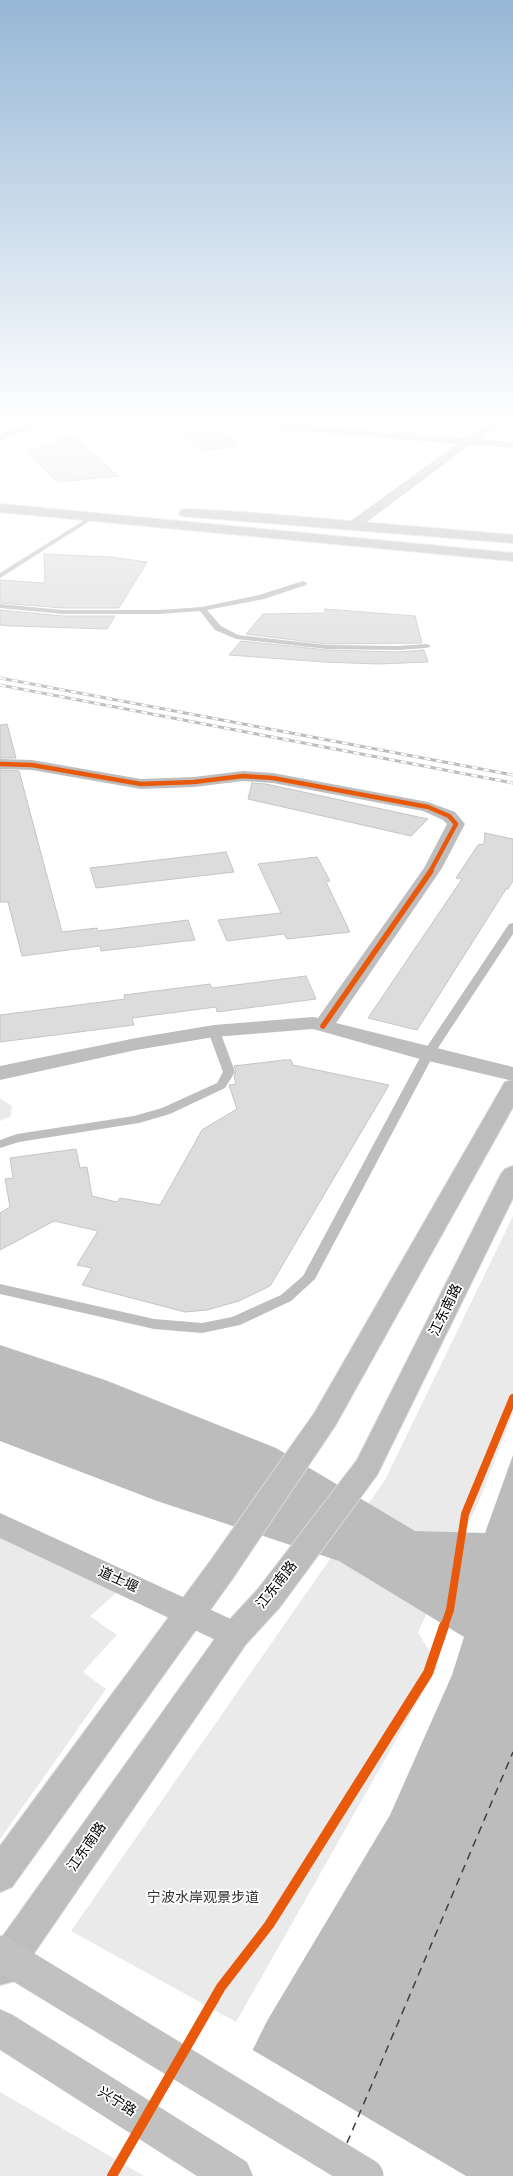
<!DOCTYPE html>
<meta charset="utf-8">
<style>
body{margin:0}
canvas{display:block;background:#fff}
</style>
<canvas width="513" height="2176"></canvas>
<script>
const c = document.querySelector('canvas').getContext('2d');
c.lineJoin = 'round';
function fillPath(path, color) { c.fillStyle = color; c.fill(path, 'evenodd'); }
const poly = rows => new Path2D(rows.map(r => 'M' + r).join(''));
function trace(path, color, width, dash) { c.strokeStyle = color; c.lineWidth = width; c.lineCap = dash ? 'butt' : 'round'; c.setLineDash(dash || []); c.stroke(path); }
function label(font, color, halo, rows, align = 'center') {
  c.font = font + ' Manrope,"Noto Sans SC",sans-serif'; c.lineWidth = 3.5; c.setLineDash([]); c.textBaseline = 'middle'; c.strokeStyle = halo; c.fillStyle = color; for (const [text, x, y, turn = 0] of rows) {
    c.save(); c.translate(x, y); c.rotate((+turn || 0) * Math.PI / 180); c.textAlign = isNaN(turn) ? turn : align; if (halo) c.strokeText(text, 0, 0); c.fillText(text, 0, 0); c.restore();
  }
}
const green = poly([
 [0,1098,12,1106,11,1116,0,1121],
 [513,1216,513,1414,479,1501,418,1632,438,1666,236,2022,71,1931,385,1480],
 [0,1522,132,1579,90,1616,117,1635,83,1672,106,1689,0,1839],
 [0,2092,144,2176,0,2176]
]);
const water = poly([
 [0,1345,105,1380,276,1448,415,1531,485,1533,513,1455,513,2176,190,2176,267,2021,390,1815,452,1675,464,1637,339,1561,157,1501,0,1441]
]);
const pier = poly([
 [251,2049,466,2176,188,2176]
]);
const ferry = poly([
 [347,2143,513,1752]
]);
const building = poly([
 [169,425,219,429,239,446,201,451,169,425],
 [72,434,118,476,57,482,28,452,72,434],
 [44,554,111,557,147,562,119,608,63,608,0,603,0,580,45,583,44,554],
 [325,609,415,616,422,643,327,644,246,634,263,614,325,613,325,609],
 [0,610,63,616,115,616,107,629,11,626,0,625,0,610],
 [241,641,327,650,398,652,424,650,428,662,379,664,324,662,229,655,241,641],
 [7,724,16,758,0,758,0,725,7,724],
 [0,770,19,771,62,932,97,928,98,931,188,920,195,940,101,951,100,946,22,956,8,902,0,902,0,770],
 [252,783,266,784,428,819,411,836,248,799,252,783],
 [485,833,513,839,513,881,508,889,506,889,417,1030,368,1018,462,879,456,878,478,845,484,844,485,833],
 [226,852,234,872,96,888,90,868,226,852],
 [317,857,330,881,326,882,350,932,287,939,284,934,227,941,218,920,281,913,258,864,317,857],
 [306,976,316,999,217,1012,216,1007,132,1018,134,1025,0,1042,0,1015,125,999,124,995,210,984,212,988,306,976],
 [284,1060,291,1060,293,1065,389,1085,270,1286,239,1301,207,1310,185,1312,82,1285,92,1268,77,1265,98,1231,54,1221,0,1250,0,1213,10,1207,5,1179,13,1178,10,1158,76,1149,80,1168,87,1167,92,1196,117,1202,120,1198,160,1205,202,1130,237,1109,229,1085,236,1084,234,1077,236,1071,234,1066,284,1060]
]);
const service = poly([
 [91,516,96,517,0,578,0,573,91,516],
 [303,581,307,583,306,585,264,599,207,610,221,626,238,635,327,645,398,646,427,644,431,646,427,648,398,650,327,649,236,639,215,630,200,611,159,614,63,614,0,608,0,604,63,610,159,610,202,607,259,595,303,581],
 [513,923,513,934,434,1054,315,1279,291,1301,240,1325,202,1333,154,1329,0,1294,0,1284,154,1319,202,1323,232,1317,281,1295,303,1276,422,1054,509,924,513,923],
 [214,1028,220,1031,235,1072,225,1088,170,1114,139,1123,19,1142,0,1148,0,1140,17,1134,134,1116,162,1108,217,1083,223,1072,208,1031,214,1028]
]);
const minor = poly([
 [191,420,239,420,465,438,500,420,513,420,480,439,513,442,513,448,470,445,359,528,354,529,348,525,349,522,457,444,197,423,191,420],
 [0,759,32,760,141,779,194,777,243,771,273,773,428,802,455,812,465,824,442,868,336,1023,513,1067,513,1081,420,1059,313,1029,214,1037,136,1050,0,1080,0,1066,136,1038,214,1025,313,1017,318,1018,424,868,447,824,443,820,423,811,273,783,243,781,194,787,141,789,32,770,0,769,0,759],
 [0,1513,246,1626,250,1635,246,1644,235,1648,224,1644,0,1538,0,1513]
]);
const secondary = poly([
 [35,420,51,420,49,422,0,441,0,434,35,420],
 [0,2009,13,2015,247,2162,253,2176,197,2176,0,2050,0,2009]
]);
const primary = poly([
 [0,504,513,553,513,561,0,512,0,504],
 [185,509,244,512,513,535,513,543,181,516,179,513,181,510,185,509],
 [513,1080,513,1107,335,1426,233,1578,12,1887,0,1892,0,1846,211,1560,315,1412,502,1087,505,1082,513,1080],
 [513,1166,513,1198,377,1475,280,1607,246,1644,15,1981,0,1985,0,1940,224,1626,258,1589,357,1460,501,1174,505,1169,513,1166]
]);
const rail = poly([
 [0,678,513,775],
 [0,685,513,783]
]);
const secondaryBridge = poly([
 [0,1953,366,2176]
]);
const cyclewayFar3 = poly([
 [0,764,32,765,141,784,194,782,243,776,273,778,428,807,449,816,456,824,430,872]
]);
const cyclewayFar2 = poly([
 [323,1026,431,871]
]);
const cyclewayFar1 = poly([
 [444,1627,450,1610,465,1514,513,1398]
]);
const cycleway = poly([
 [112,2176,221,1987,269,1925,428,1673,444,1626]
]);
const nearStreetnames = [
 ["江东南路",446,1310,-64],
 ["道士堰",118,1580,25],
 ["江东南路",277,1585,-52],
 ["江东南路",87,1847,-55],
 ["兴宁路",117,2102,32]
];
const nearParknames = [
 ["宁波水岸观景步道",203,1898]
];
fillPath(green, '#eaeaea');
fillPath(water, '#bcbcbc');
fillPath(pier, '#fff');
trace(ferry, '#404040', 1.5, [8, 6]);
fillPath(building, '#dcdcdc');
trace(building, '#c5c5c5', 1);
trace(primary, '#dbdbdb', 2);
fillPath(service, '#bebebe');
fillPath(minor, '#bebebe');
fillPath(secondary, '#c1c1c1');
fillPath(primary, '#bdbdbd');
trace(rail, '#bdbdbd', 3);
trace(rail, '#fff', 2, [6]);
trace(secondaryBridge, '#c1c1c1', 35);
trace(cyclewayFar3, '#e8590c', 4.5);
trace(cyclewayFar2, '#e8590c', 5.5);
trace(cyclewayFar1, '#e8590c', 8);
trace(cycleway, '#e8590c', 10);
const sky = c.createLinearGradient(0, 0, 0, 725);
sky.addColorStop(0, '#96b7d6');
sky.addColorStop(0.58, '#fff');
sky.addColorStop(1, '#ffffff00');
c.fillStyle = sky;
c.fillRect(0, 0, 513, 725);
label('14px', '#000', '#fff', nearStreetnames);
label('14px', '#2f2f2f', '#fff', nearParknames);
</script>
